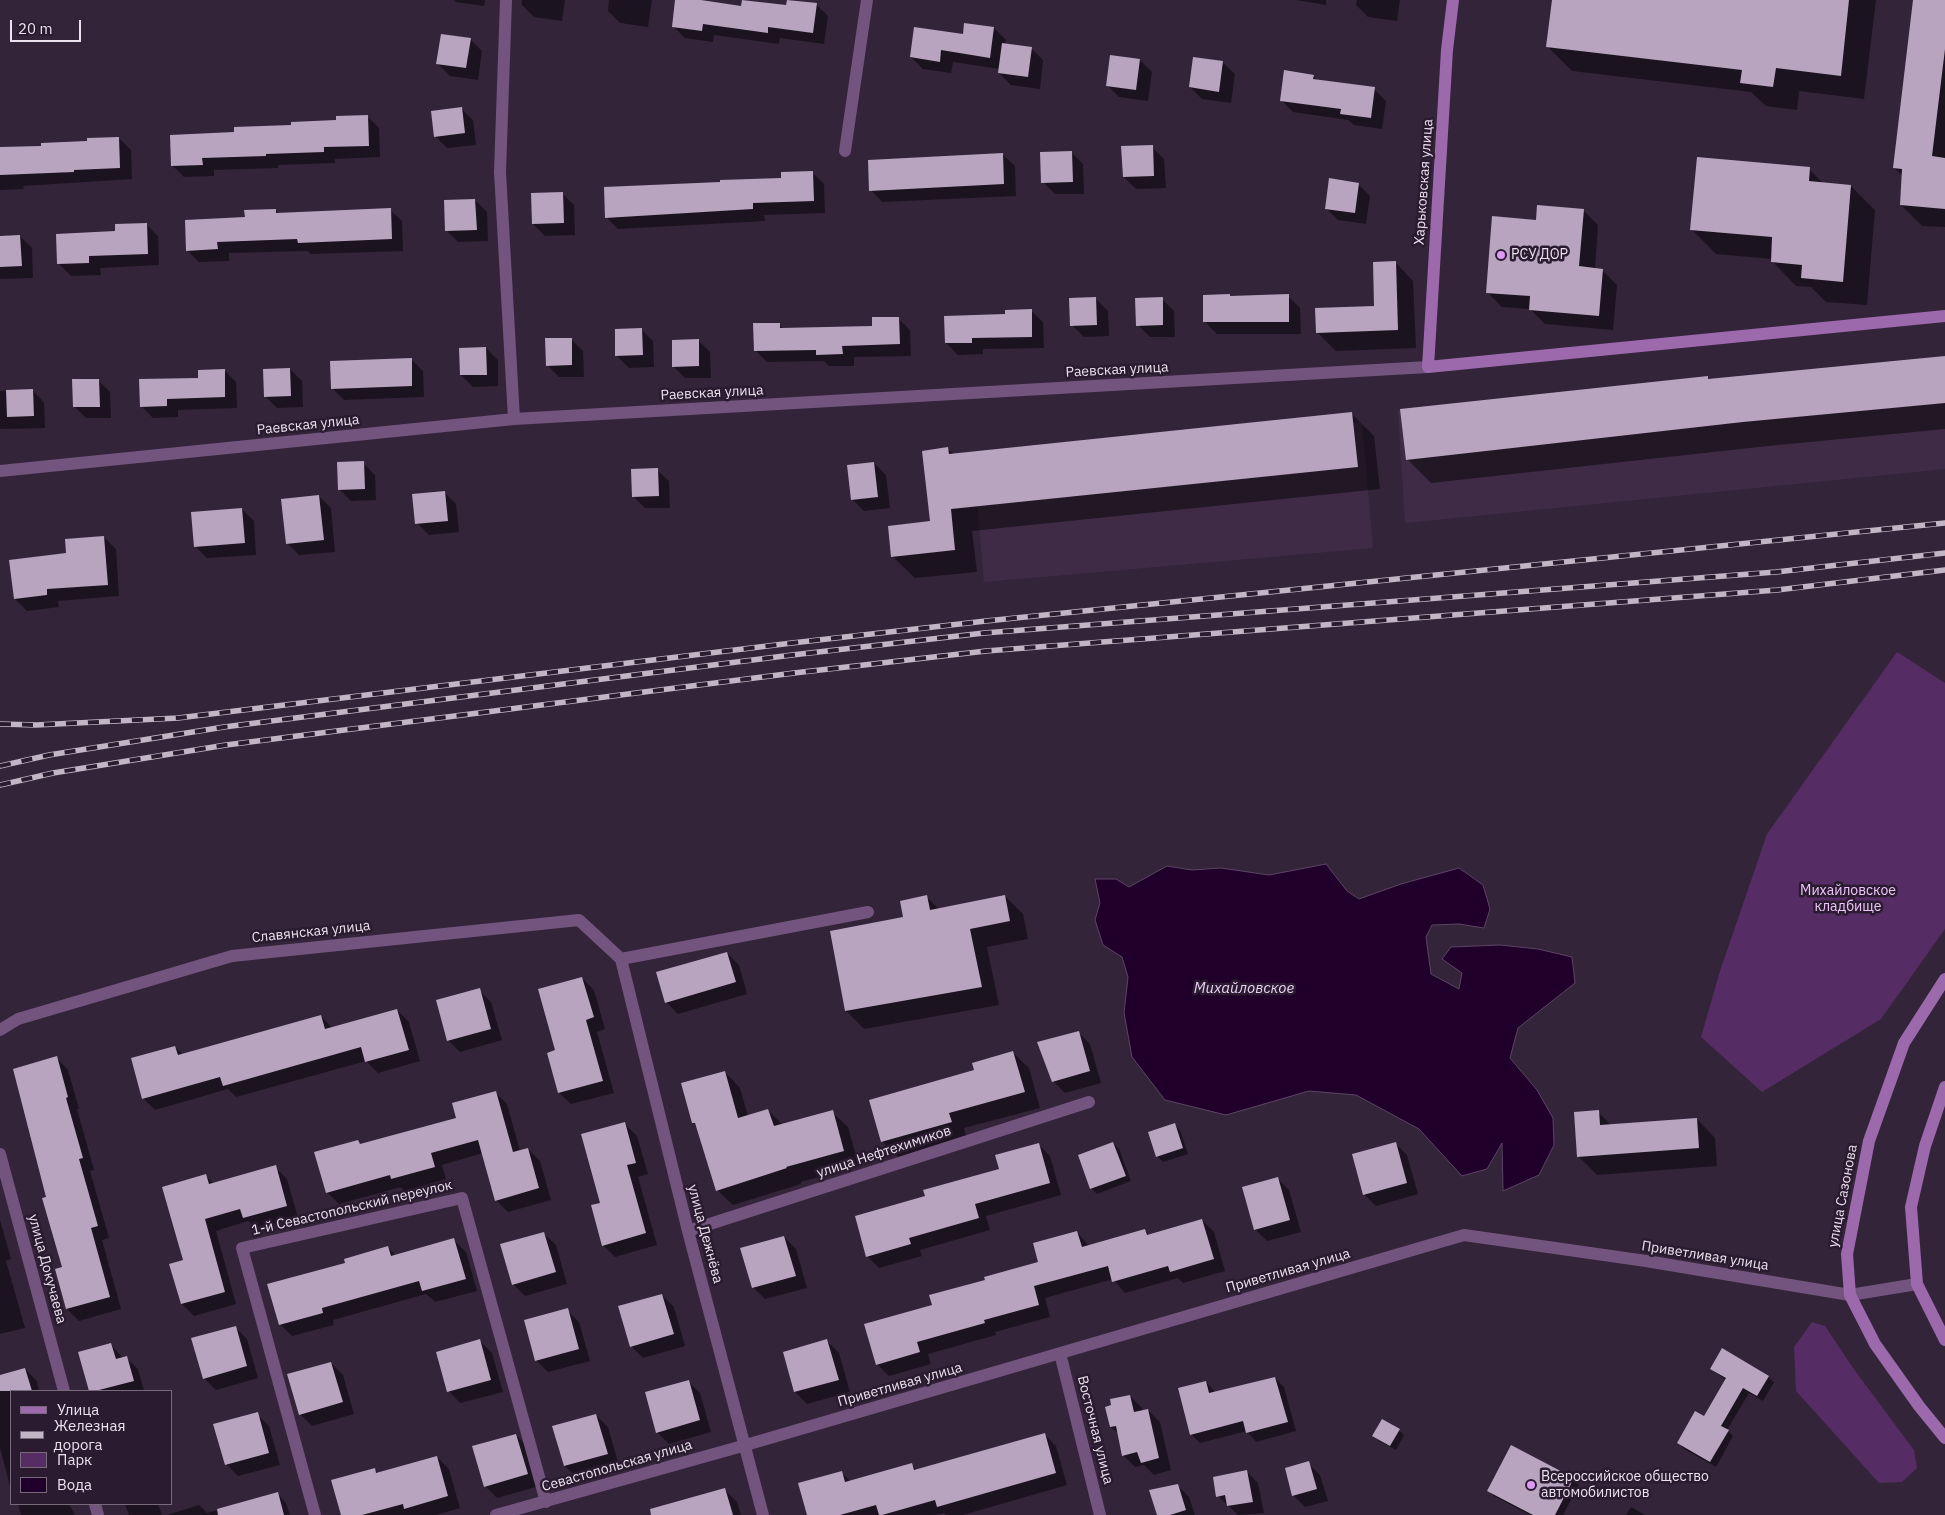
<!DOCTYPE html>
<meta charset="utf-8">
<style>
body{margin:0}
#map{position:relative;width:1945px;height:1515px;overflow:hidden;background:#34243a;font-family:"IBM Plex Sans",sans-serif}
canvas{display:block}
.legend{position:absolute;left:10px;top:1390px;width:162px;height:115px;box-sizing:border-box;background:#2a1b30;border:1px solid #786a7c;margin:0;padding:6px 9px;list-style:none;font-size:15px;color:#ece1ef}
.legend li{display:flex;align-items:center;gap:10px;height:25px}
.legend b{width:25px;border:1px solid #786a7c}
.scale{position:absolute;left:10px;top:20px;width:71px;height:22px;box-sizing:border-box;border:2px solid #ece1ef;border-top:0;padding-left:6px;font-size:15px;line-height:18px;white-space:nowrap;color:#ece1ef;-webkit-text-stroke:4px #2a1b30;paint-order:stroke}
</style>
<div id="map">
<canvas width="1945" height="1515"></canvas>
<ul class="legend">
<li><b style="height:6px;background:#9b69ac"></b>Улица</li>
<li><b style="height:6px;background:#c2b5c5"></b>Железная дорога</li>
<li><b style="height:14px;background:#552c63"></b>Парк</li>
<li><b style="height:14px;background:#20002a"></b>Вода</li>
</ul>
<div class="scale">20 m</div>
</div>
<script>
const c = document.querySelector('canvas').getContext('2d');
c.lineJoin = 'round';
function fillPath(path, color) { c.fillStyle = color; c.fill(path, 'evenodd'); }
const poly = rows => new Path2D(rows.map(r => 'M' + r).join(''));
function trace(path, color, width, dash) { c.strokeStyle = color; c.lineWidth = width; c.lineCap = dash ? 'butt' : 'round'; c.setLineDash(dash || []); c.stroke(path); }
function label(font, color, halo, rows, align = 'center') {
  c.font = font + ' "IBM Plex Sans",sans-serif'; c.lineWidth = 5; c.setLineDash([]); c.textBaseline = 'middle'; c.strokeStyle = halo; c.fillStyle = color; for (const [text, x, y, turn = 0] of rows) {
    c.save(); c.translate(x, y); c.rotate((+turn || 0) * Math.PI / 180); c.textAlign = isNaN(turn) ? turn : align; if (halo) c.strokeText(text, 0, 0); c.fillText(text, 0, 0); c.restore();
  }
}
const built = poly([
 [1945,360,1945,469,1405,523,1398,410],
 [1362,422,1373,548,984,582,973,456]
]);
const green = poly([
 [1897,652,1945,683,1945,929,1881,1019,1762,1092,1701,1037,1720,971,1767,834],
 [1812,1322,1825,1326,1853,1368,1914,1450,1917,1468,1902,1482,1879,1483,1796,1391,1794,1347]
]);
const water = poly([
 [1326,864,1347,891,1359,899,1401,884,1459,868,1483,885,1490,909,1484,928,1459,924,1432,925,1426,937,1431,974,1459,989,1462,973,1442,959,1451,947,1500,945,1538,949,1572,957,1575,983,1518,1028,1510,1058,1537,1090,1553,1118,1554,1145,1539,1175,1503,1191,1502,1143,1487,1169,1462,1176,1419,1129,1356,1095,1309,1091,1226,1115,1165,1100,1132,1057,1124,1013,1128,977,1122,957,1103,945,1095,920,1100,903,1095,879,1116,879,1129,887,1167,866,1192,870,1221,868,1269,875,1326,864]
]);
const shadow = poly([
 [454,0,485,0,484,6,456,2],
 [522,0,565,0,562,21,534,17,522,5],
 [609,0,652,0,648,27,620,23,608,11],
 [677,0,692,0,742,7,743,0,787,6,788,0,816,4,828,16,824,44,780,38,779,44,714,35,713,42,685,38,673,26],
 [1296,0,1326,0,1326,5],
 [1357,0,1400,0,1397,21,1368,17,1356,5],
 [1553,0,1876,0,1864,99,1799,91,1797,110,1766,106,1751,92,1572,71,1548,47],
 [1914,0,1945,0,1945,227,1922,226,1901,205,1903,176,1894,168],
 [994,28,1006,40,1005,44,1031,48,1043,60,1040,89,1011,85,999,73,1000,69,953,62,951,73,923,69,911,57,964,35],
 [470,39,482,51,478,80,450,76,438,64],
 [1140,60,1152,72,1148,101,1119,97,1107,85],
 [1223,63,1235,74,1231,103,1202,99,1190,87],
 [1313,76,1318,81,1374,89,1386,101,1382,129,1354,125,1348,120,1293,112,1281,100],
 [461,108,473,120,476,145,447,148,435,136],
 [367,116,379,128,380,157,335,159,335,163,278,165,278,168,214,170,214,176,184,177,172,165,235,134,338,122],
 [119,138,131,150,132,179,23,186,24,189,0,190,0,148,42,147],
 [1152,147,1164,159,1166,188,1136,189,1124,177],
 [1071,152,1083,164,1084,194,1055,194,1043,182],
 [1003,155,1015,166,1016,196,882,202,871,190],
 [1809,169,1824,184,1851,186,1875,210,1867,305,1826,302,1811,287,1796,286,1772,261,1772,259,1716,254,1692,230],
 [812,172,824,184,825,213,764,215,765,221,618,229,606,217,722,183,783,179],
 [1358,184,1370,196,1366,224,1338,220,1326,208],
 [562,193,574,205,575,235,545,236,533,224],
 [475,200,487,212,488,241,458,242,446,230],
 [276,210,279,214,390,210,402,221,403,251,311,254,307,251,229,253,229,261,199,262,187,250,246,218],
 [1583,210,1598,225,1595,269,1602,270,1617,285,1613,330,1545,324,1530,309,1502,307,1487,292,1537,221],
 [146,224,158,236,159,265,100,268,101,275,71,276,59,264,116,232],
 [20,236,32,248,33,278,0,279,0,237],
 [1395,262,1413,281,1416,348,1336,351,1317,332,1375,307],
 [1288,296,1300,308,1301,334,1217,334,1205,322],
 [1096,299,1108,311,1109,336,1084,337,1072,325],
 [1162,299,1174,311,1175,337,1150,337,1138,325],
 [1031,310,1043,322,1044,348,983,349,983,354,958,355,946,343,1006,315],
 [898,318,910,330,911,356,854,357,854,366,829,366,824,361,767,362,755,350,779,324,784,329,873,327],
 [641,329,653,341,654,367,629,368,617,356],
 [571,339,583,351,584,377,559,377,547,365],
 [698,340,710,352,711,378,685,378,674,367],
 [486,348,498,360,498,386,473,387,461,375],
 [1945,357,1945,429,1768,446,1431,483,1407,459,1707,377,1710,380],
 [411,359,423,371,424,397,344,400,332,388],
 [290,369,302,381,303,407,277,408,265,396],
 [224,370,236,382,237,408,178,410,178,417,153,418,141,406,199,379],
 [98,380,110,392,111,418,86,418,74,406],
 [32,390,44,402,45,428,0,429,0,391],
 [1352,414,1374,436,1380,489,972,531,977,572,915,578,892,556,931,522,948,449,954,454],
 [363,463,375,475,376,500,351,501,339,489],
 [874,463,886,475,890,508,864,511,852,499],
 [657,470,669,481,670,508,645,508,633,496],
 [444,492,456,504,459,532,429,535,417,523],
 [319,496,331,508,335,552,299,555,287,543],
 [242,509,254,521,256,555,207,558,195,546],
 [104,537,116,549,119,596,58,601,59,607,27,611,15,599],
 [1005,896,1023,914,1028,939,987,947,999,1005,864,1029,846,1011,831,932,905,918,927,897,939,909],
 [727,953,739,965,747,994,678,1014,666,1002],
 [582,978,594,990,605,1029,597,1032,614,1093,571,1104,559,1093,557,1051],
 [479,990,491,1002,502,1040,460,1052,448,1040],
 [397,1010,409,1022,420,1061,378,1073,366,1061,236,1097,228,1089,155,1110,143,1098,175,1047,183,1055,321,1016,333,1029],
 [1078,1032,1090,1044,1101,1083,1065,1093,1053,1081],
 [1013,1053,1029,1068,1040,1108,964,1128,967,1138,898,1157,882,1141,976,1071],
 [57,1058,68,1070,79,1109,77,1109,94,1170,90,1171,109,1238,102,1240,121,1309,79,1321,67,1309,56,1270,64,1268,47,1198],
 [725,1072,740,1088,748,1116,768,1110,783,1125,832,1112,848,1127,859,1166,801,1182,801,1184,733,1205,717,1190,697,1126,693,1123],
 [495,1092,507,1104,520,1151,528,1149,540,1161,551,1200,508,1212,496,1200,483,1153,442,1165,446,1179,404,1191,401,1187,339,1204,327,1192,358,1142,361,1145,457,1119],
 [1598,1112,1612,1126,1697,1119,1715,1138,1717,1166,1597,1175,1578,1156],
 [625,1124,637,1136,648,1174,638,1177,657,1245,615,1257,603,1245,602,1203],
 [1174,1124,1180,1130,1188,1154,1163,1162,1157,1156],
 [1113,1143,1119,1149,1131,1181,1097,1194,1091,1188],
 [1395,1143,1407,1155,1418,1194,1376,1206,1364,1194],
 [1038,1144,1050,1156,1061,1195,986,1216,990,1230,920,1250,922,1256,879,1268,867,1256,926,1197,1000,1170],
 [275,1167,287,1179,298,1218,256,1229,248,1221,216,1231,236,1304,194,1316,182,1304,184,1261,206,1176,214,1184],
 [1277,1178,1289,1190,1301,1232,1267,1241,1255,1229],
 [0,1220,11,1259,6,1261,25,1328,0,1334],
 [1202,1220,1214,1232,1225,1271,1183,1283,1178,1278,1125,1293,1113,1279,1045,1298,1050,1317,995,1332,996,1335,928,1354,931,1364,889,1376,877,1364,934,1306,986,1280,1040,1263,1077,1232,1089,1246,1145,1230,1149,1235],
 [544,1234,556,1245,567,1284,525,1296,513,1284],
 [784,1237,796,1249,807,1288,765,1299,753,1287],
 [454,1240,466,1252,477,1291,435,1302,426,1294,333,1320,334,1325,292,1336,280,1324,347,1264,388,1247,396,1256],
 [662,1295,674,1307,685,1346,643,1358,631,1346],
 [567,1310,579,1322,590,1361,548,1372,536,1360],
 [235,1327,247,1339,258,1378,216,1390,204,1378],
 [480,1341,492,1353,503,1392,460,1403,449,1391],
 [827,1341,839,1353,850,1392,807,1404,795,1392,785,1353],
 [111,1345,123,1358,126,1357,138,1369,144,1391,90,1391,80,1353],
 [331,1363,343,1375,354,1414,312,1426,300,1414],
 [25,1369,37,1381,39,1391,11,1391,11,1490,0,1448,0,1376],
 [1711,1369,1768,1377,1774,1382,1763,1401,1749,1393,1727,1430,1733,1436,1716,1467,1684,1449,1679,1443,1705,1418,1726,1380],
 [1275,1378,1284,1387,1296,1431,1256,1442,1247,1431,1200,1443,1191,1434,1206,1382,1216,1393],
 [688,1381,700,1393,711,1432,669,1444,657,1432],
 [1130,1396,1142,1408,1143,1411,1148,1410,1160,1422,1171,1470,1154,1475,1144,1465,1135,1467,1123,1455,1119,1434,1111,1427],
 [257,1414,269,1426,280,1465,238,1476,226,1464],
 [596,1415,608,1427,619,1466,577,1478,565,1466],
 [1399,1430,1404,1435,1396,1450,1379,1441,1374,1436],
 [1044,1434,1056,1446,1067,1485,963,1515,946,1515,944,1513,935,1515,808,1515,841,1472,851,1482,911,1464,917,1470],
 [516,1435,528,1447,539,1486,497,1498,485,1486],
 [437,1457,449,1469,460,1508,436,1515,342,1515,374,1469,379,1474],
 [1308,1463,1320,1475,1328,1501,1305,1507,1293,1495],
 [1246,1471,1258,1483,1264,1513,1238,1515,1218,1496],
 [1573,1479,1579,1485,1563,1515,1530,1515,1494,1496,1489,1491],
 [1177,1485,1189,1497,1195,1515,1158,1515],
 [725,1490,737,1502,741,1515,687,1515],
 [278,1494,286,1503,290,1515,167,1515,199,1505,207,1513],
 [18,1504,69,1504,75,1515,21,1515],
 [125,1504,158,1504,162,1515,129,1515],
 [1631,1507,1645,1515,1626,1515]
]);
const building = poly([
 [675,0,701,0,741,6,742,0,786,5,787,0,817,3,813,33,768,27,768,33,703,24,702,31,672,27],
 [1552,0,1849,0,1841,76,1776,68,1773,87,1740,83,1742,70,1546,47],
 [1913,0,1945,0,1945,49,1932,156,1945,158,1945,209,1900,205,1902,169,1893,168],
 [964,23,994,27,990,58,941,50,940,62,910,57,914,27,963,34],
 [441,34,471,38,466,68,436,64],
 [1002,43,1032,47,1028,77,998,73],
 [1110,55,1140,59,1136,90,1106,86],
 [1193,57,1223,61,1219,92,1189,87],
 [1284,70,1314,75,1313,79,1375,87,1371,118,1340,114,1341,109,1280,101],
 [462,107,465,133,434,137,431,111],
 [368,115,369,146,324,147,324,152,266,154,266,156,202,158,203,165,171,166,170,135,234,132,234,127,291,125,291,122,336,120,336,116],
 [119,137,120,168,74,170,74,172,0,175,0,147,41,146,41,143,87,141,87,138],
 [1153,145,1154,176,1123,177,1121,146],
 [1072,151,1073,182,1041,183,1040,152],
 [1003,153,1004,184,869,191,868,160],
 [1697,157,1810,167,1809,181,1851,185,1843,282,1801,278,1802,265,1771,262,1772,237,1690,230],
 [813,171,814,201,753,203,753,209,605,218,604,187,720,182,720,180,781,178,781,172],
 [1329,178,1359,183,1355,213,1325,209],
 [563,192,564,223,532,224,531,193],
 [475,199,477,230,445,231,444,200],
 [1537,205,1584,209,1579,266,1603,269,1599,316,1529,310,1530,296,1486,293,1492,216,1536,220],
 [391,208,392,239,298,243,297,239,217,242,218,249,186,251,185,220,245,217,244,210,276,209,276,213],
 [147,223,148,254,89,256,89,263,57,264,56,234,115,231,115,224],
 [20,235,22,266,0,267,0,236],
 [1396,261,1398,330,1316,333,1315,308,1374,306,1373,262],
 [1230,294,1230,296,1289,294,1289,322,1203,322,1203,295],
 [1096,297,1097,325,1070,326,1069,298],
 [1163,297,1163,325,1136,326,1135,298],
 [1032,309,1032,337,972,338,972,343,945,343,944,316,1005,314,1005,310],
 [872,317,899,317,900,344,842,346,843,354,816,355,816,350,754,351,753,323,780,323,780,328,872,326],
 [642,328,643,355,615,356,615,329],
 [545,338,572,338,572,365,546,366],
 [699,339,699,366,672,367,672,340],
 [486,347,487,375,460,375,459,348],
 [1945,356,1945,403,1743,422,1406,460,1400,409,1708,376,1708,379],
 [412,358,412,386,331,389,330,361],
 [290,368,291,396,264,397,263,369],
 [225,369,225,397,167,399,167,406,140,407,139,379,198,378,198,370],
 [72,379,99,379,100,407,73,407],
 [33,389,34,416,7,417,6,390],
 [1352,412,1358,467,951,509,955,550,891,557,888,526,930,521,922,451,948,447,949,454],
 [364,461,365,489,338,490,337,462],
 [874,462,878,497,851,500,847,465],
 [658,468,659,496,632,497,631,469],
 [445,491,448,521,415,524,412,494],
 [319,495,324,540,286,544,281,499],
 [242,508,245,543,194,547,191,512],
 [104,536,108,585,47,589,47,595,14,599,9,560,66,553,65,539],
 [927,895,930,910,1005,895,1010,921,970,929,982,987,845,1011,830,931,903,917,900,901],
 [727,952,736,982,665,1003,656,972],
 [582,977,594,1017,586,1020,603,1081,558,1093,547,1053,555,1050,538,989],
 [480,988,491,1029,447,1041,436,1000],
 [397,1009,409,1050,365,1062,361,1047,223,1086,220,1077,142,1099,131,1058,175,1046,178,1055,321,1015,325,1029],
 [1079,1031,1090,1071,1052,1082,1037,1042],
 [1013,1051,1025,1092,949,1113,952,1122,881,1142,869,1100,974,1070,972,1063],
 [57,1056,68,1097,66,1098,83,1158,79,1159,98,1226,91,1228,110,1297,66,1309,55,1269,62,1267,42,1198,46,1197,13,1069],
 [725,1071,738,1118,768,1109,774,1126,833,1110,844,1151,786,1167,787,1168,716,1191,695,1123,692,1123,681,1083],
 [496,1091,513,1152,528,1148,539,1188,495,1201,478,1140,431,1153,435,1167,391,1179,390,1175,326,1193,314,1152,358,1140,360,1144,456,1118,452,1103],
 [1599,1110,1600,1125,1697,1118,1699,1148,1577,1157,1574,1112],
 [625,1122,636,1163,627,1165,646,1233,602,1246,591,1205,600,1203,581,1134],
 [1175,1123,1183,1148,1156,1157,1148,1132],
 [1113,1142,1126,1176,1090,1189,1078,1155],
 [1396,1142,1407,1183,1363,1195,1352,1154],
 [1039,1143,1050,1183,975,1204,979,1218,909,1238,911,1244,866,1257,855,1216,925,1196,923,1190,999,1169,995,1155],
 [276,1165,287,1206,243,1218,240,1209,205,1219,225,1292,181,1304,169,1264,183,1260,162,1187,206,1174,209,1184],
 [1278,1177,1290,1220,1254,1230,1242,1187],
 [1202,1219,1214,1259,1170,1272,1168,1266,1112,1282,1108,1266,1034,1286,1039,1305,984,1320,985,1323,917,1342,920,1352,876,1365,864,1324,932,1305,929,1295,985,1280,984,1277,1038,1262,1033,1243,1077,1231,1082,1247,1145,1229,1147,1235],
 [544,1232,556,1272,512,1285,500,1244],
 [784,1236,796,1276,752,1288,740,1248],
 [454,1238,466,1279,422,1291,419,1281,322,1308,323,1313,279,1325,267,1284,345,1263,344,1259,388,1246,391,1256],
 [662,1294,674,1334,630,1347,618,1306],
 [568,1308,579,1349,535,1361,524,1320],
 [236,1326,247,1366,203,1379,191,1338],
 [480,1339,491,1380,447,1392,436,1352],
 [827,1339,839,1380,794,1392,783,1352],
 [111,1343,116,1359,127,1356,134,1381,95,1391,89,1391,78,1352],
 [1722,1348,1769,1376,1757,1396,1743,1388,1721,1426,1729,1430,1710,1462,1677,1443,1695,1411,1704,1416,1726,1378,1710,1369],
 [331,1362,343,1402,299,1415,287,1374],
 [25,1368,32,1391,0,1391,0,1375],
 [1275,1377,1288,1422,1246,1433,1243,1421,1190,1435,1178,1388,1206,1381,1209,1393],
 [689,1380,700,1420,656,1433,645,1392],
 [1130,1395,1134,1412,1148,1409,1159,1458,1141,1463,1137,1452,1122,1456,1116,1426,1110,1427,1105,1407,1111,1405,1110,1399],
 [258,1412,269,1453,225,1465,213,1424],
 [596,1414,608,1454,564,1466,552,1426],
 [1382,1419,1400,1429,1390,1446,1372,1436],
 [1045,1433,1056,1473,937,1507,935,1500,882,1515,879,1515,876,1505,840,1515,807,1515,798,1483,842,1471,845,1482,912,1463,914,1470],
 [516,1434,528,1474,484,1487,472,1446],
 [1511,1445,1574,1478,1555,1515,1533,1515,1487,1491],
 [437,1456,448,1496,404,1509,403,1504,362,1515,341,1515,331,1480,375,1468,376,1473],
 [1309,1461,1317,1489,1292,1496,1285,1468],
 [1247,1470,1253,1502,1227,1506,1225,1495,1216,1497,1213,1477],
 [1178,1484,1186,1510,1170,1515,1157,1515,1149,1490],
 [725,1488,733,1515,651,1515,650,1509],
 [278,1492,284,1515,218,1515,217,1509]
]);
const street = poly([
 [506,0,500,172,514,419],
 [845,151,867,0],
 [0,471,514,419,1428,367],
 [621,959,688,1231,763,1515],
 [621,959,868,912],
 [0,1030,18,1019,232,956,579,920,621,959],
 [0,1154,64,1391],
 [688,1231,1089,1102],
 [1060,1353,1100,1515],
 [95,1504,98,1515],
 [315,1515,242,1248,462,1198,546,1502],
 [496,1515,746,1445,1464,1235,1646,1261,1850,1295,1917,1284]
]);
const secondary = poly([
 [1453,0,1447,50,1428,367,1945,316],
 [1945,979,1904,1043,1869,1141,1847,1254,1850,1295,1875,1344,1919,1406,1945,1438],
 [1945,1087,1925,1146,1911,1207,1917,1284,1945,1340]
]);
const rail = poly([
 [0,724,36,725,178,718,792,643,986,621,1945,523],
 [0,766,49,755,224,727,792,655,984,633,1776,572,1945,553],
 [0,785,53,773,226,745,794,673,986,651,1777,590,1945,570]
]);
const markers = [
 [1501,255,5,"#dd99f4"],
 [1531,1485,5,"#dd99f4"]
];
const streetNames = [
 ["Харьковская улица",1424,182,-86],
 ["Раевская улица",1117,370,-3],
 ["Раевская улица",712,393,-3],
 ["Раевская улица",308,425,-6],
 ["Славянская улица",311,932,-6],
 ["улица Нефтехимиков",884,1152,-18],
 ["улица Сазонова",1843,1196,-79],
 ["1-й Севастопольский переулок",352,1208,-13],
 ["улица Дежнёва",705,1234,75],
 ["Приветливая улица",1705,1256,9],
 ["улица Докучаева",47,1269,75],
 ["Приветливая улица",1288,1271,-16],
 ["Приветливая улица",900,1385,-16],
 ["Восточная улица",1095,1430,76],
 ["Севастопольская улица",617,1466,-16]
];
const poiNames = [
 ["РСУ ДОР",1511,255],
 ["Всероссийское общество",1541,1477],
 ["автомобилистов",1541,1493]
];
const parkNames = [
 ["Михайловское",1848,891],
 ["кладбище",1848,907]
];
const waterNames = [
 ["Михайловское",1244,989]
];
fillPath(built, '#402b47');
fillPath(green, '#552c63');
fillPath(water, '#20002a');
trace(water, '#5d4465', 1);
fillPath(shadow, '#0007');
fillPath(building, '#b8a4bf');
trace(street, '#73547e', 12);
trace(secondary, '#9b69ac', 12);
trace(rail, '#c2b5c5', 5.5);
trace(rail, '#2a1b30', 4, [11]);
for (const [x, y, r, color] of markers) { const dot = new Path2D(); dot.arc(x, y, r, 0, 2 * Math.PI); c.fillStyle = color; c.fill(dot); trace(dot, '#2a1b30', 2); }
label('14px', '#ece1ef', '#2a1b30', streetNames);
label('14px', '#ece1ef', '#2a1b30', poiNames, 'left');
label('14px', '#eec6fb', '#2a1b30', parkNames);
label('italic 15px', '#ebd0f4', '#2a1b30', waterNames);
</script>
